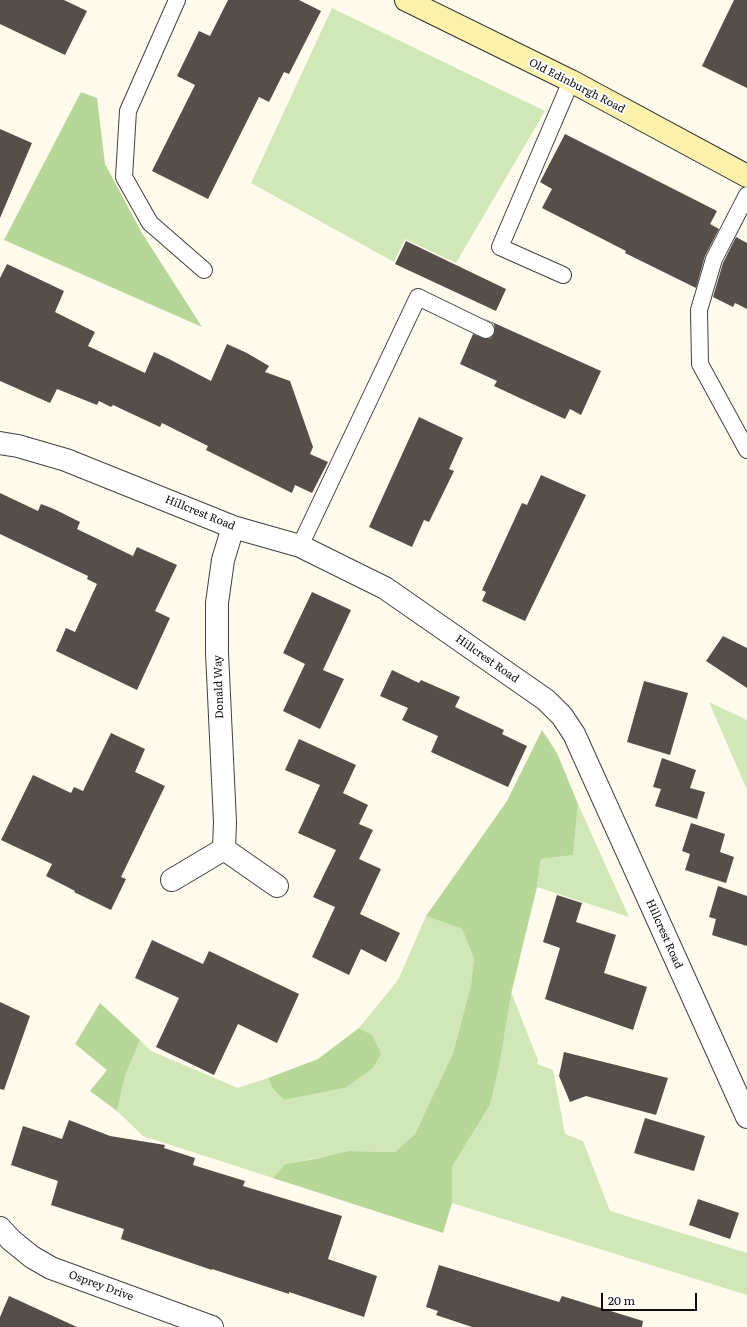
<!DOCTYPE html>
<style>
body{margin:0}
#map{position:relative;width:747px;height:1327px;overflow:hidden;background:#fefbed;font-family:Literata,serif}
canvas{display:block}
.scale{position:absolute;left:601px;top:1293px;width:96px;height:18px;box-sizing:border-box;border:2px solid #0d0d0d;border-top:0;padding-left:5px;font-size:12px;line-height:14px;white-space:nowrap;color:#0d0d0d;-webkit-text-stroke:3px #fff;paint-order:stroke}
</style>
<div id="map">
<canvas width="747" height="1327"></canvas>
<div class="scale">20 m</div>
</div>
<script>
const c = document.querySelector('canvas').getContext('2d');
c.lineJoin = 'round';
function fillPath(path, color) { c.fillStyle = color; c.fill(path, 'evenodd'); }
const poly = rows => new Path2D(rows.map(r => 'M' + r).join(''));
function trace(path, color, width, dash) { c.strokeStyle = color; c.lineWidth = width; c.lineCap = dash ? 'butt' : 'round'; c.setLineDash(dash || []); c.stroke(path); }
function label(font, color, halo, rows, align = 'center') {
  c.font = font + ' Literata,serif'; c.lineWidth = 4; c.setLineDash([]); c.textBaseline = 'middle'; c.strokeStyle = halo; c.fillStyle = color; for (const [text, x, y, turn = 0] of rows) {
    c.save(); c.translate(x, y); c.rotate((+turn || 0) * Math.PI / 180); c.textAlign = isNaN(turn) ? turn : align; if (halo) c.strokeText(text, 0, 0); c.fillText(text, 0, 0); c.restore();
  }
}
const green = poly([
 [332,8,545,111,456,263,405,239,394,262,251,183],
 [709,702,747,720,747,790],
 [578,804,629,917,537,887,541,859,573,855],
 [426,916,462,929,474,958,471,985,453,1053,415,1134,395,1152,356,1151,285,1164,273,1178,143,1136,117,1111,125,1076,140,1040,151,1051,238,1088,268,1078,273,1089,284,1100,345,1088,372,1035,359,1028,398,980],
 [511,992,538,1060,537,1064,553,1070,565,1134,583,1141,610,1211,747,1253,747,1295,452,1203,452,1167,490,1105,500,1062]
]);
const forest = poly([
 [81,92,97,98,105,164,142,233,202,327,4,240],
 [542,730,557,753,578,804,573,855,541,859,537,887,511,994,500,1062,490,1105,452,1167,452,1203,443,1233,273,1178,285,1164,315,1159,349,1151,395,1152,415,1134,453,1053,471,985,474,958,462,929,426,916,507,801],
 [100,1003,140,1040,125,1076,117,1111,90,1091,107,1070,75,1044],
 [359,1028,372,1035,381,1054,373,1068,345,1088,284,1100,273,1089,268,1078,318,1059]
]);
const building = poly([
 [0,0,64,0,87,11,65,55,0,24],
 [228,0,299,0,321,11,289,74,284,72,269,102,259,97,208,199,152,171,195,85,177,76,199,31,210,36],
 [734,0,747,0,747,88,702,66],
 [0,129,32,143,0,218],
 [565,134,717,211,710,224,719,229,705,256,696,288,625,253,626,251,542,208,552,189,540,182],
 [736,237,747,243,747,309,735,303,733,307,713,297,723,263],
 [406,241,506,289,496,311,395,264],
 [7,264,64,291,55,312,95,332,88,346,145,373,154,352,169,359,211,381,227,344,247,353,269,366,265,372,290,381,313,447,310,454,328,462,312,493,295,485,292,493,206,450,208,446,162,423,160,427,113,405,111,407,99,401,97,405,57,389,50,403,0,381,0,278],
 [483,318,601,371,581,415,570,409,565,419,494,386,497,381,460,364,473,334,486,339,491,338,494,334,495,329,494,324],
 [419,417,463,438,449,469,454,471,429,522,424,520,412,547,369,527],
 [541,475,586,495,525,621,482,601,486,592,482,590,522,503,527,505],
 [0,493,38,511,41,504,54,509,80,522,77,529,133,556,137,547,177,565,155,611,170,618,137,690,56,651,66,628,75,632,97,584,87,579,88,576,0,534],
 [312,592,351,610,323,670,344,679,320,729,283,711,305,664,283,653],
 [723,636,747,648,747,688,706,661],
 [392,670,419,683,421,680,460,697,455,707,504,730,502,734,527,746,508,787,431,752,438,736,402,720,408,708,380,696],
 [644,681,688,693,670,755,627,742],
 [111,733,145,749,135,772,165,786,121,877,126,879,111,910,74,892,75,891,46,876,52,864,1,840,33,775,71,793,74,787,83,791],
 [299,739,356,765,343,793,368,805,359,824,373,830,359,859,381,869,360,914,400,933,386,962,361,949,349,975,312,957,335,907,313,897,336,850,298,833,320,785,285,770],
 [662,758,696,770,690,788,705,792,697,819,655,806,661,789,653,787],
 [691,823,725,834,720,852,734,857,726,883,685,870,690,854,682,851],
 [718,886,747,896,747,946,712,935,716,919,709,917],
 [557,895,582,903,576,922,616,935,604,973,647,987,633,1030,545,999,560,948,543,942],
 [152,940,203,964,209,951,299,994,277,1043,238,1024,214,1075,156,1047,179,998,135,978],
 [0,1002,30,1016,4,1090,0,1089],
 [564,1052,668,1078,656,1115,586,1096,570,1102,559,1076],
 [645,1118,705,1136,694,1171,634,1153],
 [69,1120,110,1136,165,1145,164,1148,195,1158,193,1165,245,1181,243,1186,342,1216,328,1259,377,1276,364,1317,289,1292,289,1294,212,1269,212,1270,121,1239,124,1229,51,1205,58,1181,11,1165,23,1126,62,1139],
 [698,1199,739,1213,730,1239,689,1225],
 [439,1265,559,1302,562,1296,643,1321,642,1327,472,1327,436,1315,438,1311,426,1307],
 [9,1296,77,1327,0,1327,0,1317]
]);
const lane = poly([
 [177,0,128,111,124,177,150,223,204,270],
 [747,195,714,259,699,310,700,364,747,450],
 [563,275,500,247,571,81],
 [300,546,418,297,486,330]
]);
const street = poly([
 [0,443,18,446,66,460,233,527,300,546,385,588,546,700,562,716,574,734,747,1117],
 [224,849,225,822,217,653,217,603,223,560,233,527],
 [172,880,224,849,277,886],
 [0,1228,11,1240,32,1257,51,1268,212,1327]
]);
const secondary = poly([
 [406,0,571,81,747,176]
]);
const streetNames = [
 ["Old Edinburgh Road",577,86,27],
 ["Hillcrest Road",200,513,22],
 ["Hillcrest Road",487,659,35],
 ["Donald Way",219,687,-92],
 ["Hillcrest Road",664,934,66],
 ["Osprey Drive",101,1286,20]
];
fillPath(green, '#d1e7b8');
fillPath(forest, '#b6d798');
fillPath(building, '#554e49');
trace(lane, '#404040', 18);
trace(street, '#404040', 24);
trace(secondary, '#2f2f2f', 24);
trace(lane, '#fff', 16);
trace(street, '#fff', 22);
trace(secondary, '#fcf1ab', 22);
label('11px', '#0d0d0d', '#fff', streetNames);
</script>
